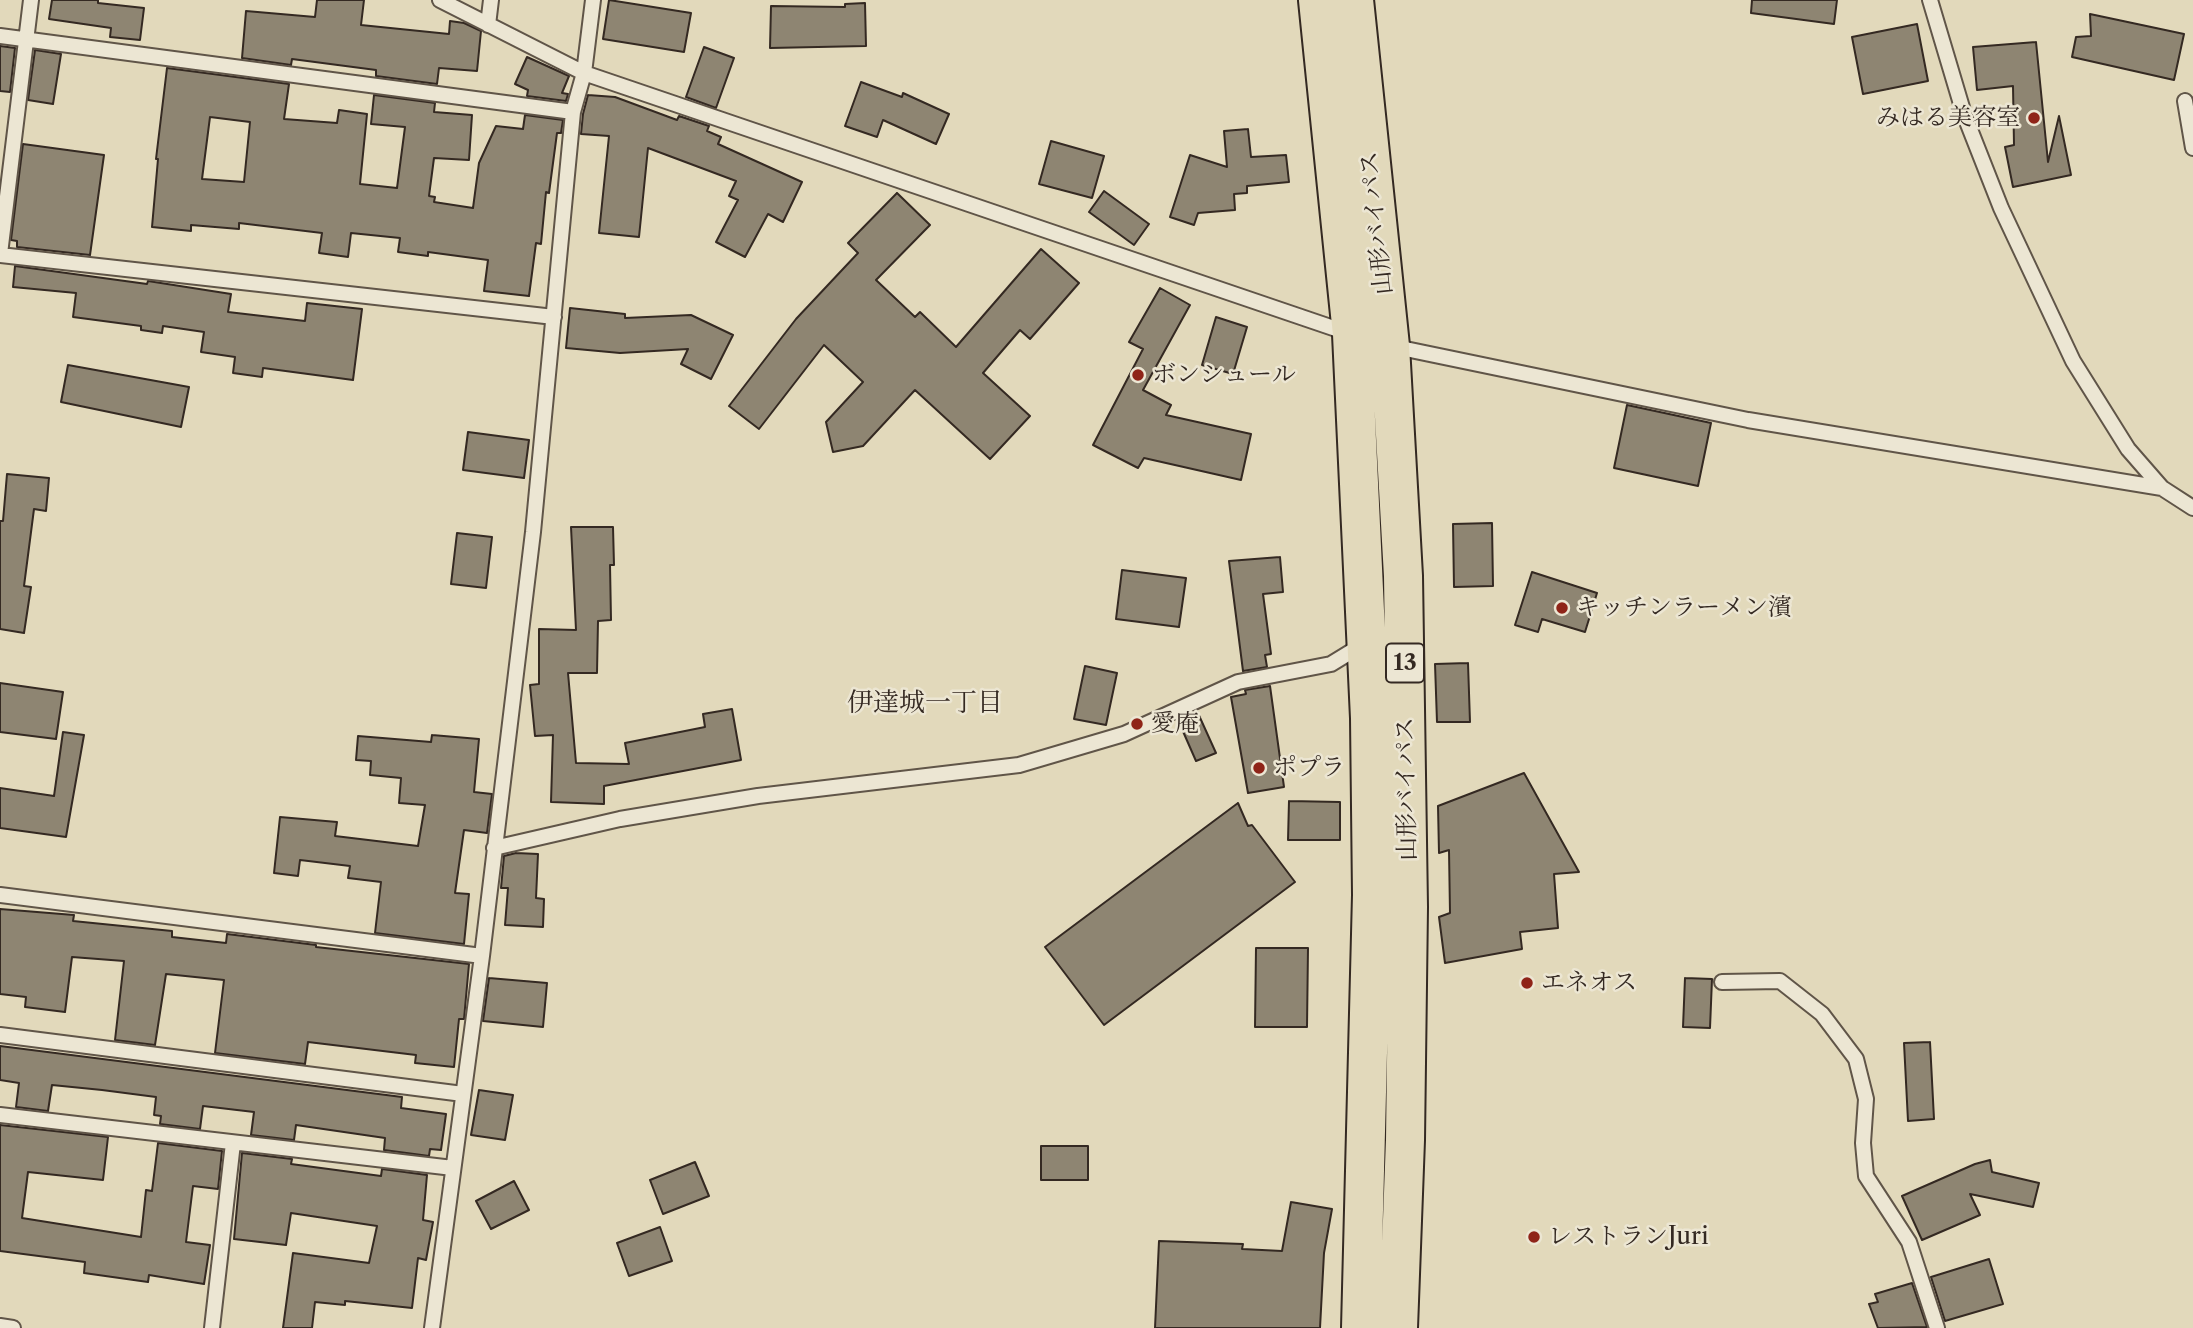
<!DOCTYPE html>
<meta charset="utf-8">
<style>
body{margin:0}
canvas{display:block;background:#e2d9bb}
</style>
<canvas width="2193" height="1328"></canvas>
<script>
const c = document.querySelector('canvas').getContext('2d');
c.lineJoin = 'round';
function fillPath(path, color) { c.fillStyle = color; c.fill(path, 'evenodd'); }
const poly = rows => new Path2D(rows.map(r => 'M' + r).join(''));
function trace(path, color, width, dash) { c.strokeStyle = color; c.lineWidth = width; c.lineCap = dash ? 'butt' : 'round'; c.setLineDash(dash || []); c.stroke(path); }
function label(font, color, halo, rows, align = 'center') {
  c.font = font + ' "Libre Caslon Text","Noto Serif JP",serif'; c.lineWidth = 5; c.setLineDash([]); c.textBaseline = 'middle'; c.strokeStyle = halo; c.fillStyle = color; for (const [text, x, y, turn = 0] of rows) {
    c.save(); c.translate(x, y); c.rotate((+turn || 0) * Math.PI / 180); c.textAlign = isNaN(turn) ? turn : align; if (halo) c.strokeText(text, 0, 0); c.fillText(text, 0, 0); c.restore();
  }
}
const building = poly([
 [52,0,98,0,98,3,144,8,140,40,110,37,111,28,49,19,52,0],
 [317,0,364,0,361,25,449,34,450,21,464,23,481,31,477,71,439,68,437,84,376,76,376,70,292,59,291,65,242,58,246,11,315,17,317,0],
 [609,0,691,13,684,52,603,39,609,0],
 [1752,0,1837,0,1834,24,1751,13,1752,0],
 [865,3,866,46,770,48,771,6,845,7,845,4,865,3],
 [2090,14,2184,34,2174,80,2072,57,2076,37,2091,36,2090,14],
 [1917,24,1928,81,1863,94,1852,37,1917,24],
 [2036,42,2048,162,2059,116,2071,175,2013,187,2005,147,2014,145,2013,86,1977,90,1973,47,2036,42],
 [0,46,15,48,10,92,0,91,0,46],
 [704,47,734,58,716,108,686,97,704,47],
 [35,50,61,54,53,104,28,100,35,50],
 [527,57,569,76,562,93,568,94,566,101,527,96,528,90,515,84,527,57],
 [167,68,289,84,284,119,337,123,339,110,367,114,360,184,397,188,405,127,371,124,374,95,435,103,434,112,472,115,469,160,434,158,429,196,435,197,434,202,473,208,479,163,496,126,523,129,525,115,563,120,561,133,557,133,549,193,546,192,541,244,536,243,529,296,484,291,488,260,428,252,428,256,398,252,400,238,351,233,348,257,319,253,322,233,239,223,239,229,191,225,191,231,152,227,158,159,156,159,167,68],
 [210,117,250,122,244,182,202,179,210,117],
 [861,82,902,97,903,93,949,114,936,144,883,120,877,137,845,126,861,82],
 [588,95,615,97,677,120,679,116,709,126,707,131,721,137,718,144,802,182,783,222,768,214,745,257,716,242,738,200,729,196,736,181,648,148,639,237,599,233,609,136,581,134,583,114,588,95],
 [1248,129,1251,157,1286,155,1289,182,1247,186,1247,193,1234,194,1235,210,1198,213,1194,225,1170,217,1190,155,1227,167,1224,131,1248,129],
 [1051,141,1104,156,1092,198,1039,184,1051,141],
 [23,144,104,155,90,255,17,247,17,241,11,240,23,144],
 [1104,191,1149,224,1134,245,1089,212,1104,191],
 [897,193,930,225,876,280,915,317,920,312,956,347,1041,249,1079,283,1030,339,1020,330,983,373,1030,416,990,459,915,390,863,446,833,452,826,422,863,382,824,345,759,429,729,406,796,319,858,253,848,243,897,193],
 [15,266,147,284,148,281,231,294,228,312,305,321,307,303,362,309,353,380,263,368,262,377,233,373,235,357,201,352,204,332,163,326,162,333,141,330,141,326,73,317,76,293,13,287,15,266],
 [1160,288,1190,305,1143,390,1171,405,1166,415,1251,434,1241,480,1144,458,1138,468,1093,445,1143,349,1129,342,1160,288],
 [570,308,625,314,625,318,691,315,733,335,711,379,681,364,688,349,620,353,566,348,570,308],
 [1216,317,1247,327,1233,374,1202,365,1216,317],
 [68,365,189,387,181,427,61,402,68,365],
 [1627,405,1711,423,1698,486,1614,468,1627,405],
 [468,432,529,440,524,478,463,470,468,432],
 [7,474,49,478,46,511,34,509,24,586,31,587,24,633,0,629,0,521,3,521,7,474],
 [1492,523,1493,586,1454,587,1453,524,1492,523],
 [571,527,613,527,614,565,610,565,611,620,598,621,597,673,568,673,576,763,629,764,625,743,705,727,703,714,732,709,741,760,604,786,604,804,551,802,553,735,535,736,530,685,539,684,539,629,576,630,571,527],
 [457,533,492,537,486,588,451,584,457,533],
 [1280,557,1283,592,1263,594,1271,654,1265,655,1267,667,1243,671,1229,561,1280,557],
 [1122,570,1186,578,1179,627,1116,619,1122,570],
 [1532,572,1597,593,1585,632,1542,619,1538,632,1515,625,1532,572],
 [1468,663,1470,722,1437,722,1435,664,1468,663],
 [1085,666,1117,673,1106,725,1074,719,1085,666],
 [0,683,63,692,56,739,0,732,0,683],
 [1270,686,1284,787,1248,793,1231,697,1246,694,1245,690,1270,686],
 [1197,711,1216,753,1196,761,1178,720,1197,711],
 [63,732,84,735,66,837,0,828,0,788,54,796,63,732],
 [432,735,479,739,474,792,492,794,487,833,464,830,455,893,469,894,464,944,375,933,381,882,348,878,350,866,300,860,298,876,274,873,280,817,337,822,335,836,418,846,425,805,399,803,401,778,370,775,371,761,356,760,358,736,431,742,432,735],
 [1524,773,1579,872,1554,874,1558,928,1520,932,1522,949,1445,963,1439,917,1450,913,1449,850,1439,853,1438,806,1524,773],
 [1289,801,1340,802,1340,840,1288,840,1289,801],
 [1238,803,1248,826,1252,825,1295,882,1104,1025,1045,947,1238,803],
 [516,853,538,854,536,898,544,899,543,927,505,925,508,888,501,888,504,856,516,853],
 [0,909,74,915,73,921,172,931,172,937,226,943,227,934,316,945,316,947,469,964,464,1019,459,1019,454,1067,415,1063,416,1055,308,1042,305,1064,215,1053,224,980,166,974,155,1045,115,1040,124,961,72,957,65,1012,25,1007,26,997,0,994,0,909],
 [1256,948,1308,948,1307,1027,1255,1027,1256,948],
 [489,978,547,983,543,1027,483,1021,489,978],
 [1685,978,1712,979,1710,1028,1683,1027,1685,978],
 [1930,1042,1934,1119,1908,1121,1904,1043,1930,1042],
 [0,1046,402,1097,401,1108,446,1114,441,1150,430,1149,429,1156,384,1150,385,1138,296,1125,294,1140,251,1135,254,1112,203,1106,200,1129,160,1124,161,1116,154,1115,156,1097,102,1090,52,1085,48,1111,16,1107,19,1083,0,1080,0,1046],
 [479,1090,513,1095,505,1140,471,1135,479,1090],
 [0,1125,108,1137,103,1180,28,1172,22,1218,141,1237,146,1190,152,1191,158,1143,222,1151,218,1189,193,1186,186,1242,210,1245,204,1284,149,1275,148,1282,84,1273,85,1262,0,1251,0,1125],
 [1041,1146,1088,1146,1088,1180,1041,1180,1041,1146],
 [242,1153,292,1159,291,1164,381,1176,382,1169,427,1175,423,1220,433,1222,426,1260,418,1258,412,1308,345,1301,345,1305,315,1302,312,1328,283,1328,293,1253,369,1263,377,1226,291,1213,286,1245,234,1239,242,1153],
 [1990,1160,1992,1172,2039,1183,2033,1207,1970,1194,1980,1215,1922,1240,1902,1196,1975,1164,1990,1160],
 [695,1162,709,1196,663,1214,650,1180,695,1162],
 [514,1181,529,1210,491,1229,476,1201,514,1181],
 [1291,1202,1332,1209,1324,1253,1320,1328,1155,1328,1159,1241,1243,1244,1242,1249,1282,1251,1291,1202],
 [660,1227,672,1261,629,1276,617,1243,660,1227],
 [1989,1259,2003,1304,1945,1321,1931,1277,1989,1259],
 [1912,1283,1927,1327,1878,1328,1869,1304,1878,1302,1875,1294,1912,1283]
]);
const service = poly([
 [440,0,584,73,1348,333],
 [1930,0,1964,114,2001,208,2073,361,2128,449,2162,488,2193,508],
 [488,25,491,0],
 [0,36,573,112],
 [2185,101,2193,148],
 [0,254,31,0],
 [0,255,554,317],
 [1391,346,1748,420,2162,488],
 [494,848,620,819,758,796,1019,765,1124,734,1238,682,1331,664,1362,645],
 [0,895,482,956],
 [1722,982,1780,981,1822,1014,1856,1059,1866,1099,1863,1143,1866,1176,1909,1242,1937,1328],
 [0,1035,463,1094],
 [0,1115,453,1168],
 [0,1326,13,1328],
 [212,1328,233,1143],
 [432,1328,482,956,533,532,573,112,584,73,593,0]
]);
const trunk = poly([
 [1318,0,1352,334,1370,718,1372,895,1361,1328],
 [1354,0,1390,346,1403,576,1408,907,1405,1140,1398,1328]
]);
const markers = [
 [2034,118,7,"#8f2418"],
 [1138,375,7,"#8f2418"],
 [1562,608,7,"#8f2418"],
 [1137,724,7,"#8f2418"],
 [1259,768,7,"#8f2418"],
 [1527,983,7,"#8f2418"],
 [1534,1237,7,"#8f2418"]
];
const shields = [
 [1405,663,38]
];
const shieldNames = [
 ["13",1405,663]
];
const poiNames = [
 ["みはる美容室",2020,118,"right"],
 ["ボンシュール",1152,375],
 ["キッチンラーメン濱",1576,608],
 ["愛庵",1151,724],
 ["ポプラ",1273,768],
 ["エネオス",1541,983],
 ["レストランJuri",1548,1237]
];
const streetNames = [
 ["山形バイパス",1377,223,-96],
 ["山形バイパス",1407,789,-91]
];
const neighbourhoodNames = [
 ["伊達城一丁目",925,703]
];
fillPath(building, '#8e8572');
trace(building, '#342922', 2);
trace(service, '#605548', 18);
trace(trunk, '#342922', 42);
trace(service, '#ece6d3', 14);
trace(trunk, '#e2d9bb', 38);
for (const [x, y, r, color] of markers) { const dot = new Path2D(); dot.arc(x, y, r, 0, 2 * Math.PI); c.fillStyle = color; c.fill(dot); trace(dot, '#ece6d3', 2.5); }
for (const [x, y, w] of shields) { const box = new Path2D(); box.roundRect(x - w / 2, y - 19.5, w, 39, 5); c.fillStyle = '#ece6d3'; c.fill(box); trace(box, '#342922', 2); }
label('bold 23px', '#342922', null, shieldNames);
label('24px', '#342922', '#ece6d3', poiNames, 'left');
label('24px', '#342922', '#ece6d3', streetNames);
label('26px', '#342922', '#ece6d3', neighbourhoodNames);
</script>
